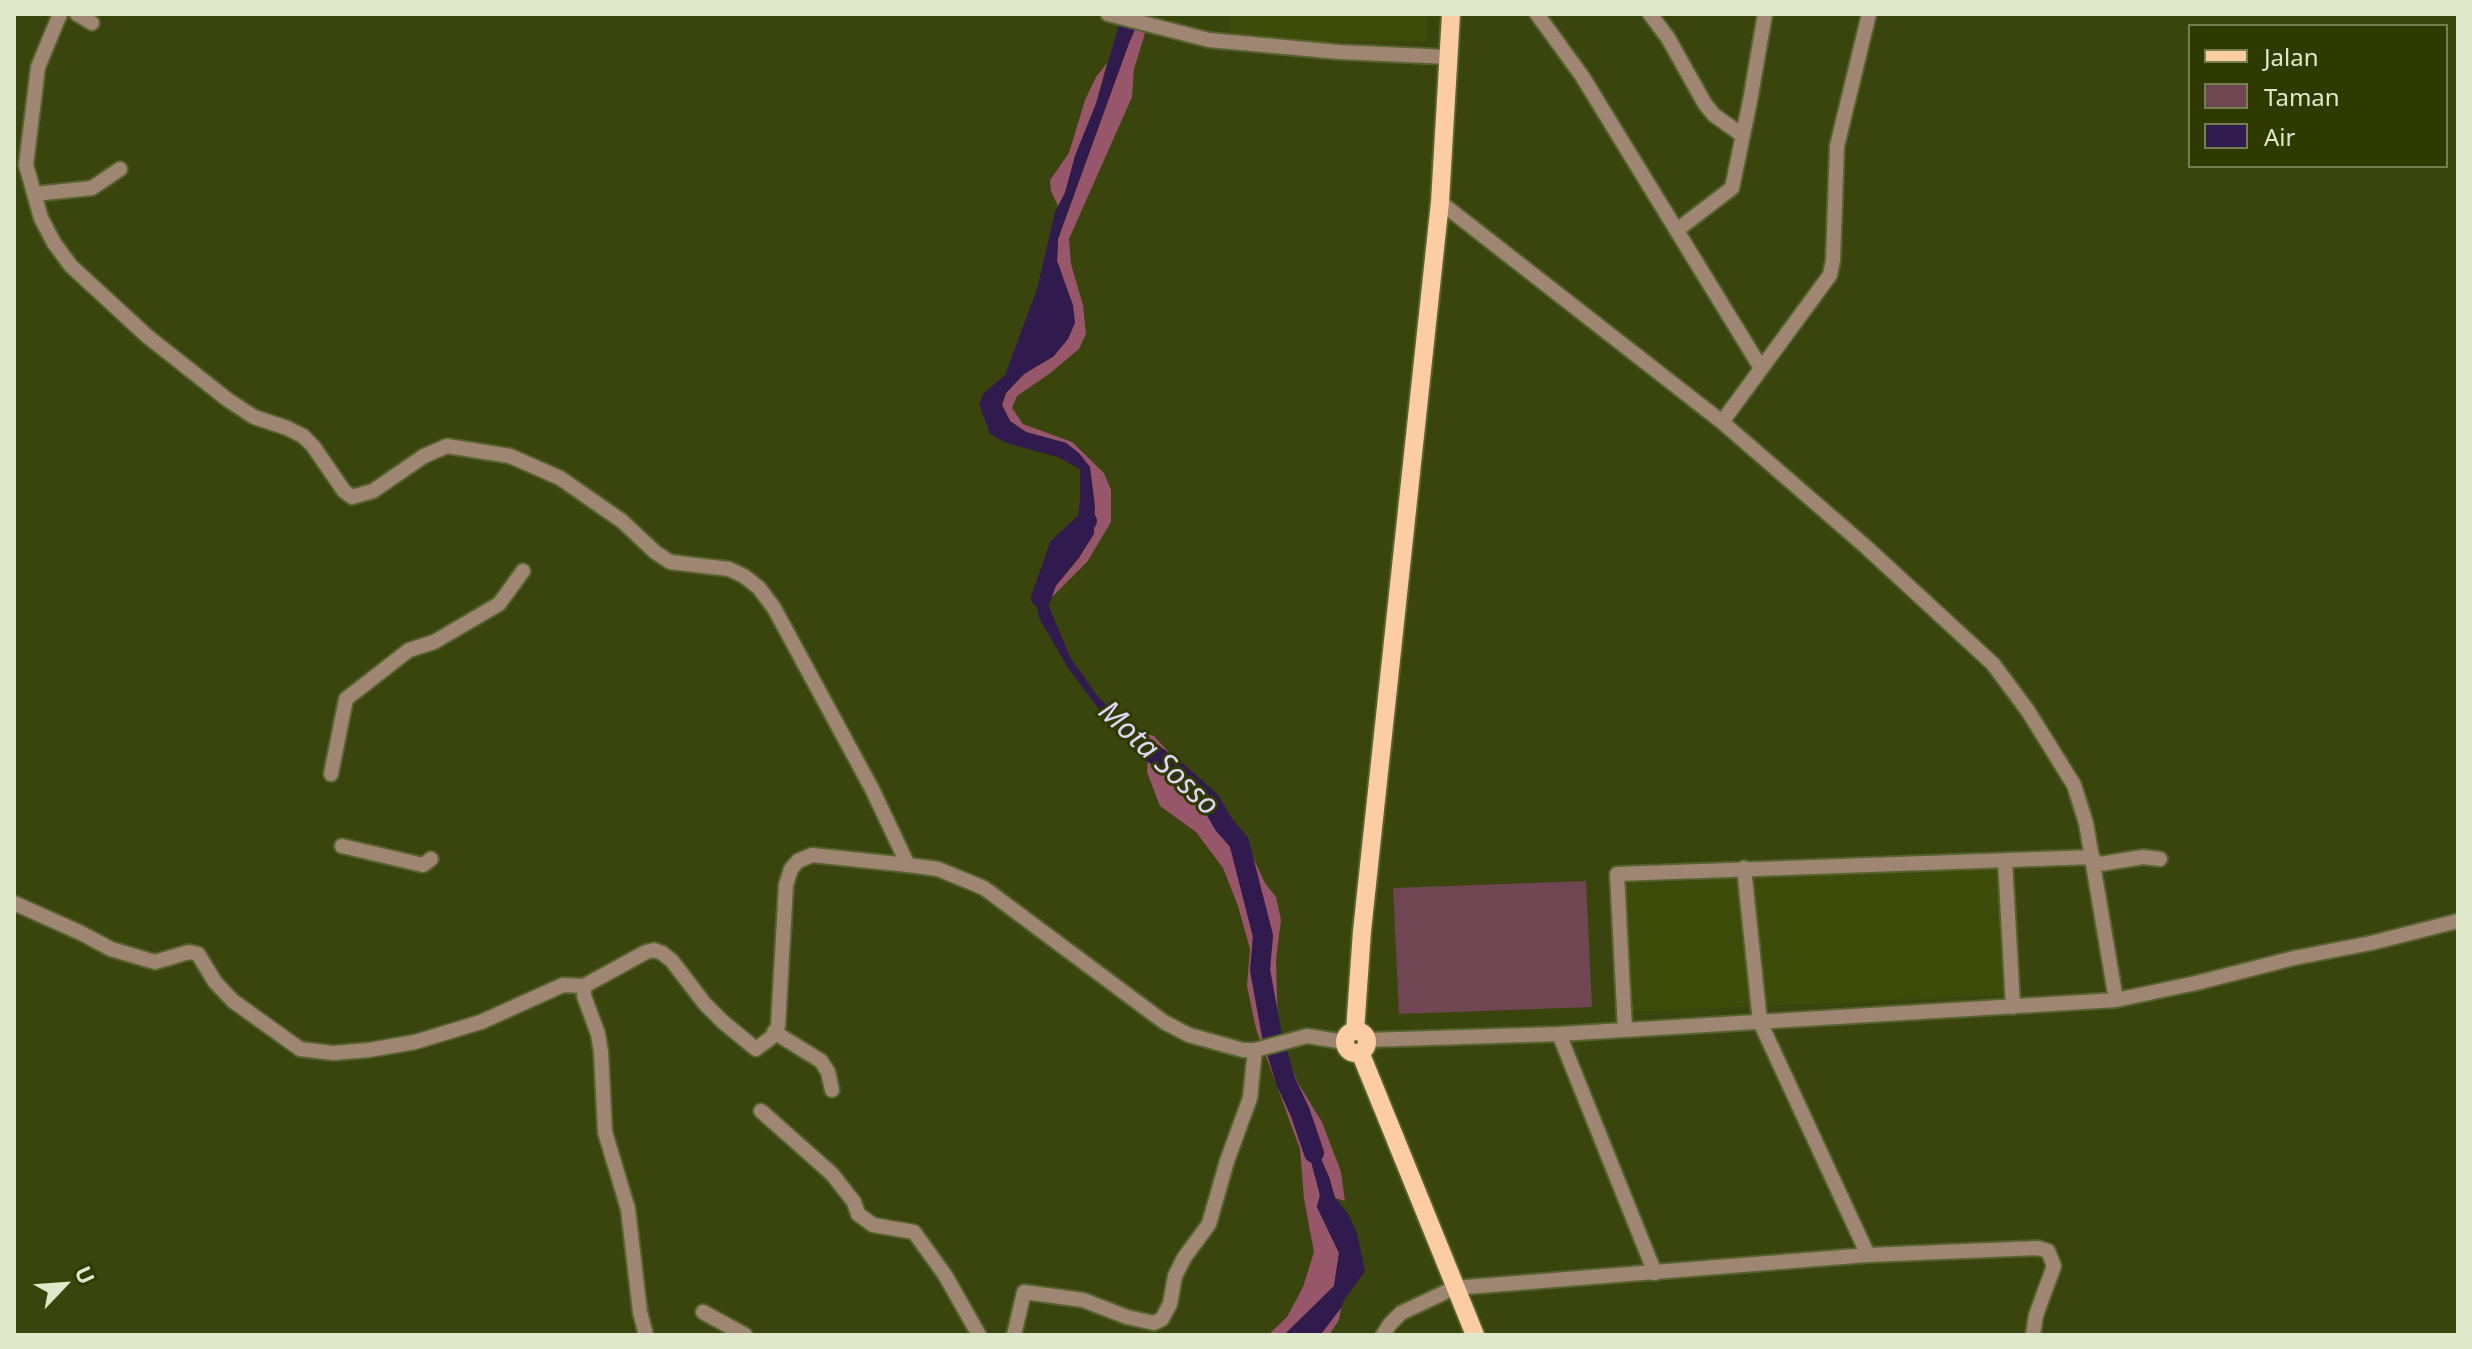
<!DOCTYPE html>
<style>
body{margin:0}
#map{position:relative;width:2472px;height:1349px;overflow:hidden;background:#39450d;font-family:"Noto Sans",sans-serif}
canvas{display:block}
.frame{position:absolute;inset:0;border:16px solid #dfe8cb;pointer-events:none}
.legend{position:absolute;left:2188px;top:24px;width:260px;height:144px;box-sizing:border-box;background:#2e3a00;border:2px solid #758051;margin:0;padding:10px 14px;list-style:none;font-size:24px;color:#dfe8cb}
.legend li{display:flex;align-items:center;gap:16px;height:40px}
.legend b{width:40px;border:2px solid #758051}
.north{position:absolute;left:24px;top:1245px;width:80px;height:80px;-webkit-text-stroke:6px #2e3a00;paint-order:stroke;rotate:65deg;font-size:22px;font-weight:700;line-height:32px;text-align:center;color:#dfe8cb}
.north::after{content:'';display:block;margin:auto;width:28px;height:36px;background:#dfe8cb;clip-path:polygon(50% 0,100% 100%,50% 72%,0 100%)}
</style>
<div id="map">
<canvas width="2472" height="1349"></canvas>
<div class="frame"></div>
<ul class="legend">
<li><b style="height:10px;background:#fccca3"></b>Jalan</li>
<li><b style="height:22px;background:#6f4652"></b>Taman</li>
<li><b style="height:22px;background:#311b4e"></b>Air</li>
</ul>
<div class="north">U</div>
</div>
<script>
const c = document.querySelector('canvas').getContext('2d');
c.lineJoin = 'round';
function fillPath(path, color) { c.fillStyle = color; c.fill(path, 'evenodd'); }
const poly = rows => new Path2D(rows.map(r => 'M' + r).join(''));
function trace(path, color, width, dash) { c.strokeStyle = color; c.lineWidth = width; c.lineCap = dash ? 'butt' : 'round'; c.setLineDash(dash || []); c.stroke(path); }
function label(font, color, halo, rows, align = 'center') {
  c.font = font + ' "Noto Sans",sans-serif'; c.lineWidth = 6; c.setLineDash([]); c.textBaseline = 'middle'; c.strokeStyle = halo; c.fillStyle = color; for (const [text, x, y, turn = 0] of rows) {
    c.save(); c.translate(x, y); c.rotate((+turn || 0) * Math.PI / 180); c.textAlign = isNaN(turn) ? turn : align; if (halo) c.strokeText(text, 0, 0); c.fillText(text, 0, 0); c.restore();
  }
}
const built = poly([
 [1230,14,1427,14,1427,41,1231,43],
 [1999,866,2006,995,1628,1012,1622,884]
]);
const green = poly([
 [1586,881,1592,1007,1399,1014,1393,888]
]);
const forest = poly([
 [1142,14,1151,14,1134,69,1132,97,1069,239,1071,264,1083,305,1086,334,1079,349,1049,374,1017,396,1012,408,1023,424,1072,442,1104,473,1111,490,1111,522,1087,562,1047,602,1054,588,1080,557,1090,467,1066,443,1026,432,1010,421,1002,405,1006,393,1024,374,1054,356,1063,277,1057,261,1058,239,1129,43],
 [1107,63,1096,104,1075,156,1065,193,1058,206,1051,191,1050,180,1069,153,1085,100,1096,77],
 [1138,732,1154,736,1194,780,1211,793,1241,832,1265,883,1276,897,1281,920,1276,959,1278,1032,1298,1083,1322,1122,1341,1172,1345,1201,1335,1198,1329,1177,1310,1134,1302,1128,1320,1195,1317,1207,1339,1253,1334,1286,1284,1335,1268,1335,1287,1317,1303,1287,1314,1252,1304,1199,1300,1149,1256,1029,1247,986,1250,949,1238,906,1223,868,1196,832,1160,806,1147,772,1148,756,1170,773,1156,752],
 [1342,1303,1339,1320,1329,1335,1303,1335]
]);
const water = poly([
 [1122,14,1142,14,1129,43,1058,239,1057,261,1073,305,1075,323,1068,339,1054,356,1024,374,1006,393,1002,405,1010,421,1026,432,1066,443,1079,453,1090,467,1095,506,1094,534,1080,556,1054,588,1047,602,1071,659,1087,681,1099,698,1156,752,1173,775,1104,716,1068,668,1039,618,1036,602,1039,585,1055,567,1078,519,1080,498,1080,469,1058,457,1006,443,990,434,979,404,984,393,1005,375,1037,289,1055,212,1065,193,1075,156,1096,104],
 [1302,1127,1310,1134,1329,1177,1335,1198,1348,1214,1357,1233,1365,1271,1342,1303,1303,1335,1284,1335,1334,1286,1339,1253,1317,1207,1320,1195]
]);
const river = poly([
 [1041,598,1059,547,1087,521],
 [1140,744,1173,768,1210,801,1224,825,1239,842,1263,936,1260,970,1272,1036,1286,1082,1300,1112,1314,1153],
 [1300,1335,1311,1331,1333,1302]
]);
const minor = poly([
 [60,14,38,67,26,165,41,218,54,243,71,266,147,336,228,400,254,417,287,428,303,436,313,446,344,491,352,497,373,491,424,456,447,446,510,456,560,478,622,521,655,552,670,562,729,569,744,576,759,588,774,608,872,789,908,865],
 [77,14,92,23],
 [1108,14,1209,40,1339,52,1449,57],
 [1537,14,1582,76,1761,368],
 [1650,14,1668,38,1705,104,1714,115,1742,135],
 [35,194,92,188,120,169],
 [1440,202,1722,422,1865,546,1993,664,2028,711,2074,785,2086,823,2116,1000],
 [1677,230,1732,188,1750,101,1765,14],
 [1722,422,1830,275,1833,260,1837,146,1869,14],
 [331,774,346,699,409,650,434,642,499,604,523,571],
 [342,846,423,865,431,859],
 [2005,860,2013,1007],
 [2094,865,2143,857,2160,859],
 [1744,868,1760,1022,1868,1255,2038,1248,2048,1251,2054,1266,2036,1315,2033,1335],
 [14,903,81,933,111,949,148,960,155,962,189,952,198,954,215,982,233,1001,300,1049,333,1053,369,1050,415,1042,481,1022,563,985,584,986,646,952,654,950,662,953,672,961,705,1004,723,1022,756,1049,772,1037,778,1026,786,885,791,869,798,861,812,855,908,865,938,869,984,888,1164,1022,1189,1035,1243,1050,1255,1050,1307,1036,1345,1042],
 [584,986,584,996,598,1034,601,1052,605,1132,628,1209,640,1312,646,1335],
 [1625,1029,1617,874,2093,857],
 [774,1032,821,1061,828,1072,832,1090],
 [1559,1034,1655,1273],
 [1367,1040,1559,1034,2116,1000,2196,983,2294,958,2371,943,2458,921],
 [761,1111,832,1174,854,1202,858,1214,873,1225,914,1232,945,1275,979,1335],
 [703,1312,745,1335],
 [1014,1335,1024,1292,1083,1300,1127,1317,1154,1323,1162,1319,1170,1304,1175,1276,1184,1258,1209,1224,1227,1161,1250,1098,1255,1050],
 [1383,1335,1390,1324,1401,1313,1454,1288,1868,1255]
]);
const major = poly([
 [1355,1031,1362,931,1440,202,1451,14],
 '1345 1042a11 11 0 1 1 22 0a11 11 0 1 1-22 0Z',
 [1360,1052,1475,1335]
]);
const waterNames = [
 ["Mota Sosso",1158,759,43]
];
fillPath(built, '#3e4c09');
fillPath(green, '#6f4652');
fillPath(forest, '#98566a');
fillPath(water, '#311b4e');
trace(river, '#311b4e', 20);
trace(minor, '#57622f', 18);
trace(major, '#57622f', 22);
trace(minor, '#9e8672', 14);
trace(major, '#fccca3', 18);
label('italic 30px', '#e2d6f8', '#2e3a00', waterNames);
</script>
